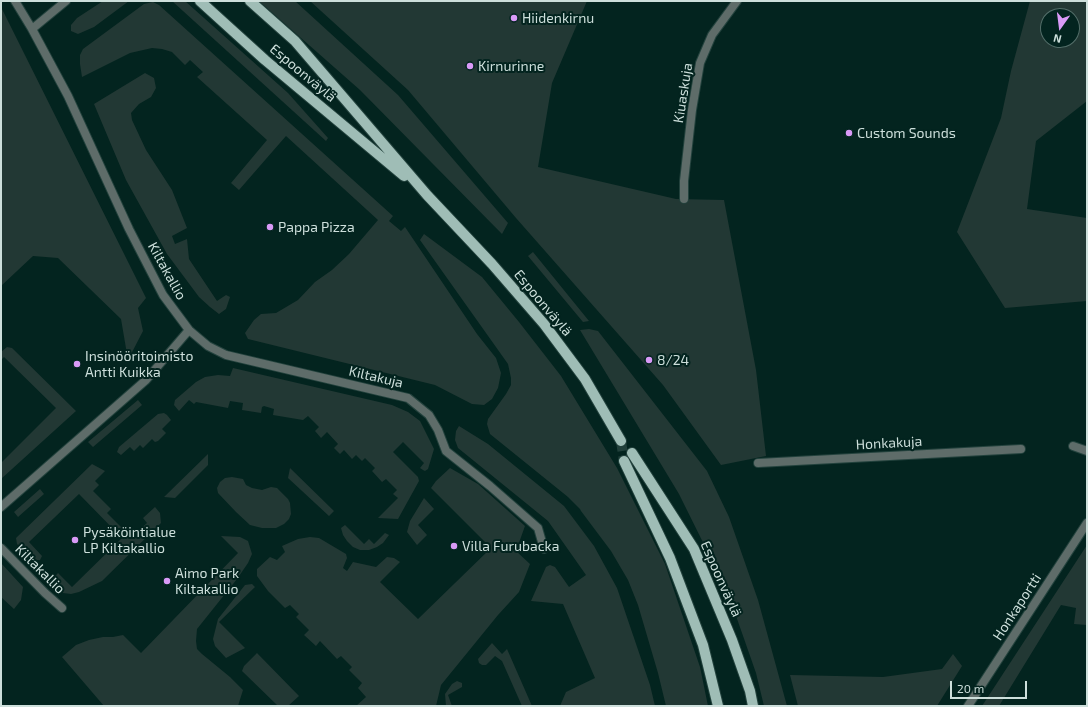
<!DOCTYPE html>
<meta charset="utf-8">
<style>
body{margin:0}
#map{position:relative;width:1088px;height:707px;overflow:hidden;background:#03241f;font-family:"Exo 2",sans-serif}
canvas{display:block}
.frame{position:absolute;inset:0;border:2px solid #cddfdb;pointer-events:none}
.north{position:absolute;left:1040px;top:8px;width:40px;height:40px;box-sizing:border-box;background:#03241f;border:1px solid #546f6a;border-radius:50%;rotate:194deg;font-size:11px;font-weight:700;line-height:16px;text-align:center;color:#cddfdb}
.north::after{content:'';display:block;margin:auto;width:14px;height:18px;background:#d99af7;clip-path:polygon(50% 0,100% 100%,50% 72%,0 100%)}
.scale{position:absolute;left:950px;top:681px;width:77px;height:18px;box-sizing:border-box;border:2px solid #cddfdb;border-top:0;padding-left:5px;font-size:12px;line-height:14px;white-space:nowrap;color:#cddfdb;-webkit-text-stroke:3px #03241f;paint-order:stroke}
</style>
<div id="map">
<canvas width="1088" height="707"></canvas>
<div class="frame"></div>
<div class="north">N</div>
<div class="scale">20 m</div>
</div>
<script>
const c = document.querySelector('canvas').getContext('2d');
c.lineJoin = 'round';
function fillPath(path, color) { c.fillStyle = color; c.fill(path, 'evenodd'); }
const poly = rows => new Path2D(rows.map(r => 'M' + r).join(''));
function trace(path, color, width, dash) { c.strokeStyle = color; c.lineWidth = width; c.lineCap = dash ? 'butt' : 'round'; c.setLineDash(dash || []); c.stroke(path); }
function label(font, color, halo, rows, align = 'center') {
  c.font = font + ' "Exo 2",sans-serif'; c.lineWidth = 4; c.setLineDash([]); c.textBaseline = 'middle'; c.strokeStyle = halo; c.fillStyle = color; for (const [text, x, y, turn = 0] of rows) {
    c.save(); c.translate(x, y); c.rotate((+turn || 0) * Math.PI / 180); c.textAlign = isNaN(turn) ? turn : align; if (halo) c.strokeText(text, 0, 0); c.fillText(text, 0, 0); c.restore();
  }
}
const green = poly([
 [103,1,129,1,94,27,78,34,71,31,71,25,77,18],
 [172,1,185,1,288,93,328,138,326,141],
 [259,1,295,1,398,95,508,223,502,234,360,90],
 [310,1,587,1,552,83,538,167,676,199,724,200,756,370,766,456,721,465,663,385,516,218,408,90],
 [1030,1,1087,1,1087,101,1036,141,1027,209,1087,218,1087,301,1005,308,957,232,1001,118,1011,71],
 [1048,16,1072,16,1072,40,1048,40],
 [153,2,159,5,393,216,389,221,401,231,405,227,477,334,496,358,501,373,498,388,492,399,484,405,472,404,435,385,248,339,245,333,254,320,261,314,276,313,298,300,315,282,332,270,349,254,378,220,286,136,239,190,231,183,267,140,197,77,203,72,190,60,185,65,172,52,162,49,152,48,130,53,82,77,80,64,80,55,83,49,144,4],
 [1,7,146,298,138,308,143,331,128,360,121,319,58,258,33,256,1,286],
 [145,73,154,78,156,88,151,97,139,104,131,113,132,120,146,150,172,190,187,228,172,236,175,244,187,239,189,259,217,301,226,295,230,297,226,309,219,314,210,307,199,297,167,254,126,180,94,104],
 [424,234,482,277,519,322,561,376,617,468,665,564,700,667,708,706,666,706,658,673,638,605,628,580,611,551,581,511,580,509,568,497,490,434,487,424,488,419,506,394,511,385,511,378,508,364,420,240],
 [533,252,589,321,583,322,528,256],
 [589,329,598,331,707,471,729,517,758,600,787,706,764,706,756,673,728,593,679,494,580,330],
 [7,347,12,348,76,411,1,479,1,463,56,408,4,357,1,360,1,352],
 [233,368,392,405,408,412,420,421,434,449,428,469,425,471,423,470,420,468,424,463,403,442,393,452,418,477,419,481,398,519,378,518,398,498,393,494,397,490,386,479,382,482,372,471,375,468,365,458,362,461,356,455,352,459,344,450,340,454,334,448,338,444,327,432,321,438,315,431,319,427,308,416,303,420,273,415,274,409,264,406,262,407,261,413,242,410,243,403,230,401,228,408,196,402,194,404,189,400,179,411,174,405,175,400,196,382,205,377,218,375,230,376],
 [138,400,142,405,93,447,88,442],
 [164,413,167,415,171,420,162,429,166,433,158,441,155,442,152,439,143,448,140,445,134,451,130,447,121,455,117,452,119,447,158,414],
 [459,426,488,444,564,506,594,546,617,588,650,685,655,706,560,706,566,692,595,678,563,604,531,601,546,567,550,565,555,567,569,587,586,575,548,521,458,448,455,440,456,431],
 [208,454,208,465,175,498,164,497],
 [92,464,105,471,95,481,99,485,93,491,111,509,107,513,127,533,133,528,137,532,147,523,143,518,155,507,160,513,161,523,102,581,79,592,71,594,63,593,54,585,52,582,53,579,58,573,72,587,122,538,79,494,29,542,42,556,40,560,37,560,31,559,17,544,16,538],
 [290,468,334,511,329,516,288,478],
 [450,468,478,484,525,526,516,551,530,564,519,592,498,615,441,685,436,706,356,706,366,697,358,688,362,683,349,670,352,667,341,656,337,659,320,641,316,646,304,635,309,630,296,617,299,614,290,605,285,608,268,591,257,576,257,569,270,557,277,560,285,552,282,546,298,539,310,537,319,538,346,554,347,558,343,568,347,571,353,562,376,567,387,557,394,558,400,562,380,582,418,619,491,548,431,488,436,481],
 [232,477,243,479,246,485,252,488,262,490,271,487,277,488,288,499,290,503,291,514,289,519,284,524,276,528,262,528,250,525,236,512,218,493,217,488,220,482,225,478],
 [40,489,44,494,18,517,14,512],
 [424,498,434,509,418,525,427,535,417,545,407,532,410,521],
 [345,525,364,544,369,539,374,544,385,533,389,535,383,543,377,547,369,550,360,550,353,547,347,541,343,535,341,528],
 [221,536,240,537,248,541,252,554,248,563,237,579,197,629,196,641,197,649,202,654,230,677,243,690,238,706,104,706,62,657,76,645,89,640,103,637,113,637,123,635,141,653,238,553],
 [1087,545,1087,625,1074,624,1076,608,1061,605,999,706,982,706],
 [1,563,23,587,21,600,14,609,1,597],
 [252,584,255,587,219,622,245,648,226,658,215,646,213,639,218,619,245,585],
 [492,643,502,654,507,649,532,706,522,706,502,661,495,656,486,665,482,665,479,663,478,659],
 [257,653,299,696,288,706,278,706,242,671,244,666],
 [953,654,962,666,937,706,798,706,790,675,883,677,942,669],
 [457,681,462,683,462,687,448,695,452,706,446,706,445,694,452,684]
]);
const primaryTunnel = poly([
 [621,441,624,461]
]);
const street = poly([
 [15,1,32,29],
 [66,1,32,29,68,96,129,229,163,295,189,330,208,346,226,355,408,398,429,415,438,430,446,451,490,486,538,528,544,549],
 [684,199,684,181,692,110,700,63,712,35,737,1],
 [1073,446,1087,451],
 [758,463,1021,449],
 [1,507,146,380,189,330],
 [1,548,45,593,62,608],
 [968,706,1087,523]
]);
const primary = poly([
 [200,1,265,60,404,176],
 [250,1,295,41,427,195,492,264,544,324,585,379,621,441],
 [632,453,694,549,732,640,750,691,753,706],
 [624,461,670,558,703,645,718,706]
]);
const markers = [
 [514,18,4,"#d99af7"],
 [470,66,4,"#d99af7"],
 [849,133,4,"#d99af7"],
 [270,227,4,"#d99af7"],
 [649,360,4,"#d99af7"],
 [77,364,4,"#d99af7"],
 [75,540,4,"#d99af7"],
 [454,546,4,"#d99af7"],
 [167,581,4,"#d99af7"]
];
const poiNames = [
 ["Hiidenkirnu",522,18],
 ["Kirnurinne",478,66],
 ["Custom Sounds",857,133],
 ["Pappa Pizza",278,227],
 ["Insinööritoimisto",85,356],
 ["Antti Kuikka",85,372],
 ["8/24",657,360],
 ["Pysäköintialue",83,532],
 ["LP Kiltakallio",83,548],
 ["Villa Furubacka",462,546],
 ["Aimo Park",175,573],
 ["Kiltakallio",175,589]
];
const streetNames = [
 ["Espoonväylä",303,73,40],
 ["Kiuaskuja",683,93,-81],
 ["Kiltakallio",167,271,61],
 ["Espoonväylä",543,303,50],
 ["Kiltakuja",376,377,13],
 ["Honkakuja",889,443,-3],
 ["Kiltakallio",40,569,45],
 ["Espoonväylä",721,579,66],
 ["Honkaportti",1017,607,-57]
];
fillPath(green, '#223834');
trace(primaryTunnel, '#21403b', 10, [10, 5]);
trace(street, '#23423d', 10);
trace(primary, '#23423d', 12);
trace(street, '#5e6c69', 8);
trace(primary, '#9fbdb6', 10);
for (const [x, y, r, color] of markers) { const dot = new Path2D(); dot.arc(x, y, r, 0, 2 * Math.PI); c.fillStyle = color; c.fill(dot); trace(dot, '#03241f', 1.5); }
label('14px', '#cddfdb', '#03241f', poiNames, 'left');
label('14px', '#cddfdb', '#03241f', streetNames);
</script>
